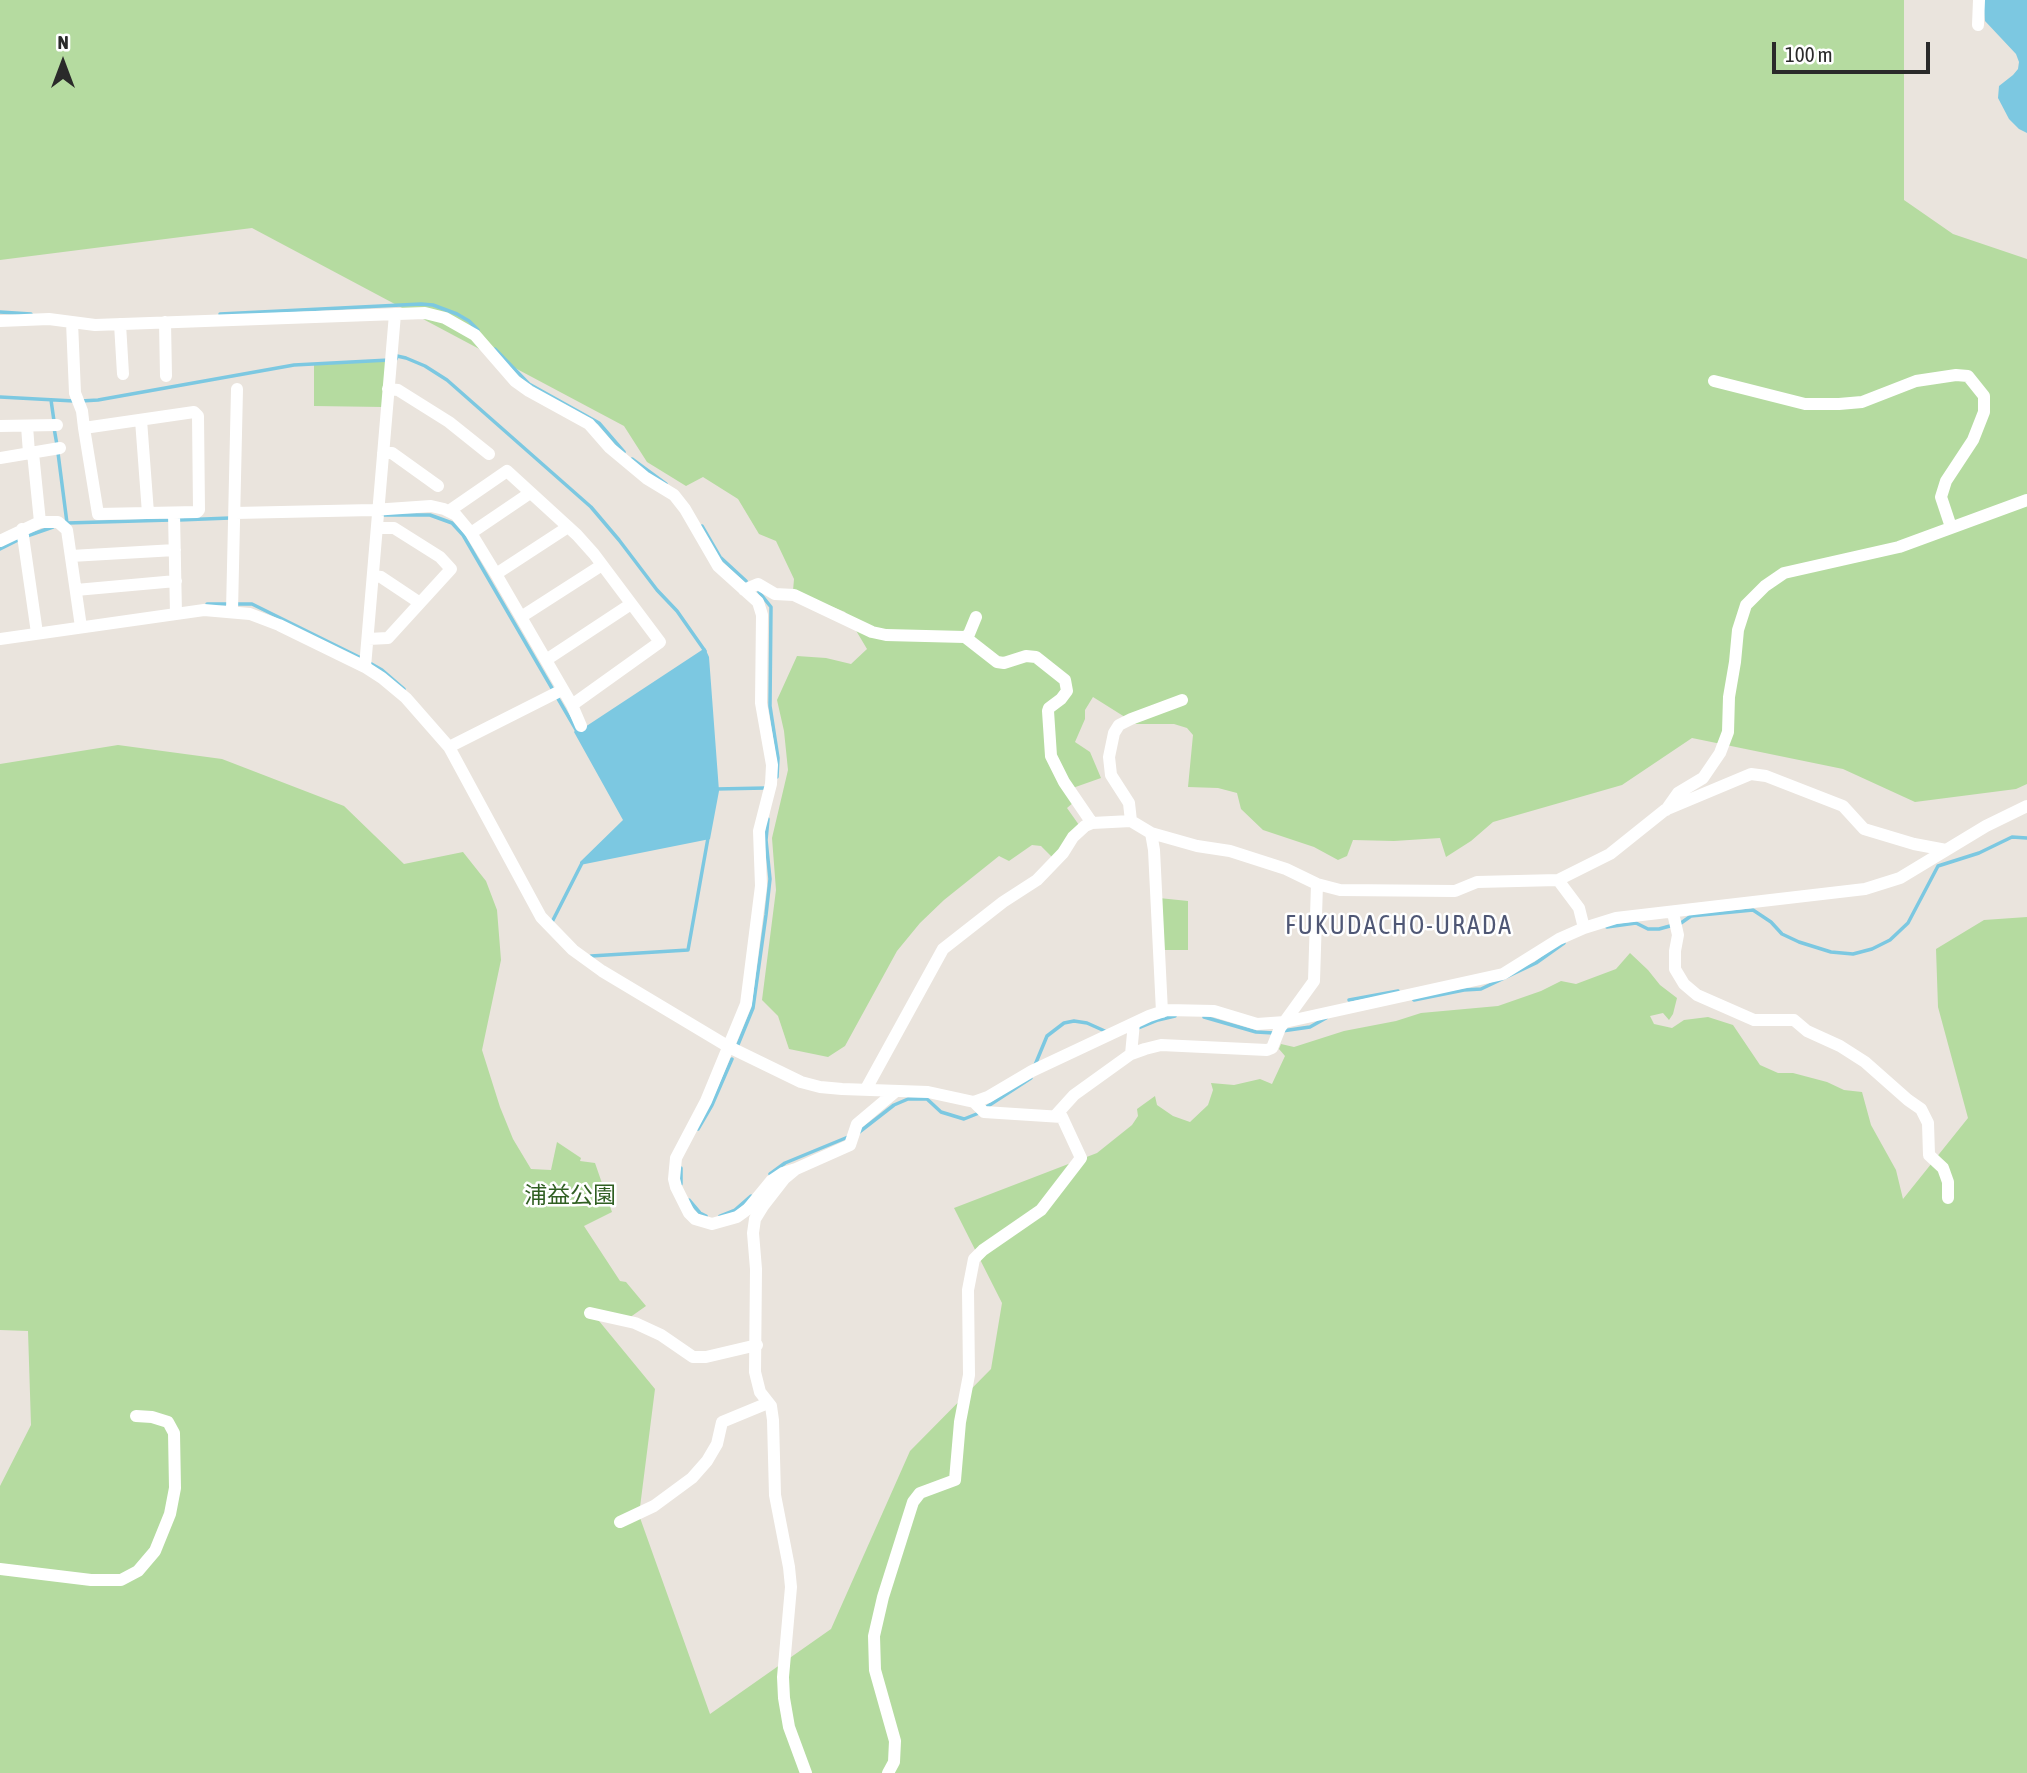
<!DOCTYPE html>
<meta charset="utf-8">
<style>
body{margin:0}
#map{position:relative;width:2027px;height:1773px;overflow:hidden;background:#eae4dd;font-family:"Asap Condensed",sans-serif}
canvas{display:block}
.north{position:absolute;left:28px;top:28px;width:70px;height:70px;-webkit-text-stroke:5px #fff;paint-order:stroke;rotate:0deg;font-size:19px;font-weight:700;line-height:28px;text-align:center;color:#2a2a2a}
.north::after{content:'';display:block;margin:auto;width:24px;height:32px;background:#2a2a2a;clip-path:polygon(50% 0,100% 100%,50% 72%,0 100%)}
.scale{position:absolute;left:1772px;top:42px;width:158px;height:32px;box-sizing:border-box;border:4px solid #2a2a2a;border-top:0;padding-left:9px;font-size:21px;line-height:24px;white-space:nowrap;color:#2a2a2a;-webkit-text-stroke:5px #fff;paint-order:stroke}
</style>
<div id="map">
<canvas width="2027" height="1773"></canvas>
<div class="north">N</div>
<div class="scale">100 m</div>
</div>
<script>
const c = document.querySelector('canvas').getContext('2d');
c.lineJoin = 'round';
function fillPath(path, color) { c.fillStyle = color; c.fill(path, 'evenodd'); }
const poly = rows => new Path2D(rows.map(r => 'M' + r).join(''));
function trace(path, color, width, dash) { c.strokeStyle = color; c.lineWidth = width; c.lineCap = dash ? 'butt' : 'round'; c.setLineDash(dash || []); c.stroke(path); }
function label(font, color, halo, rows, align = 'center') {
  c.font = font + ' "Asap Condensed","Noto Sans JP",sans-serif'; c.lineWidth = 5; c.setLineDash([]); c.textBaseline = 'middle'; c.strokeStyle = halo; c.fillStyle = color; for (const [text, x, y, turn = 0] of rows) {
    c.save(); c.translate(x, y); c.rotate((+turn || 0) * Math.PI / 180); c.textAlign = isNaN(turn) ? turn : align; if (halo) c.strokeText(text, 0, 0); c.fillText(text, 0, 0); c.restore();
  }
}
const green = poly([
 [0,0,1904,0,1904,200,1953,234,2027,259,2027,784,2016,789,1915,802,1843,769,1692,738,1622,785,1493,822,1471,841,1446,857,1440,838,1394,841,1353,840,1347,856,1338,860,1314,847,1263,830,1241,809,1237,793,1218,788,1188,787,1193,735,1187,728,1174,724,1136,724,1093,697,1085,710,1085,719,1075,742,1090,752,1101,778,1067,790,1074,802,1067,808,1079,825,1053,858,1041,846,1032,845,1009,861,999,856,944,900,920,923,897,951,845,1046,828,1057,789,1049,778,1016,762,1000,776,890,772,838,788,770,784,731,777,700,797,656,826,658,851,664,867,649,845,612,793,591,794,579,776,541,759,534,738,499,703,477,686,486,647,462,624,426,252,228,0,260],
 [387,361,383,407,314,406,314,365],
 [118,745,222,759,344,806,404,864,463,852,486,881,497,910,501,960,482,1050,500,1107,513,1139,531,1169,551,1170,557,1142,581,1158,580,1161,595,1163,612,1212,584,1226,620,1281,626,1282,646,1306,629,1318,590,1310,655,1389,639,1515,710,1714,831,1629,910,1451,991,1369,1002,1303,954,1208,1097,1153,1132,1125,1138,1116,1137,1109,1155,1096,1157,1105,1173,1116,1190,1122,1208,1105,1213,1090,1211,1083,1234,1085,1260,1079,1272,1084,1285,1056,1279,1049,1281,1044,1294,1047,1344,1031,1396,1021,1421,1013,1498,1006,1541,991,1561,981,1576,984,1616,969,1630,953,1648,970,1660,985,1677,998,1673,1014,1669,1020,1663,1013,1650,1016,1654,1024,1672,1028,1684,1020,1708,1017,1733,1025,1760,1065,1778,1073,1793,1073,1827,1082,1844,1090,1862,1092,1871,1125,1896,1170,1903,1199,1968,1118,1938,1007,1936,949,1984,920,2027,917,2027,1773,0,1773,0,1486,31,1425,28,1331,0,1330,0,764],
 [1159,898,1188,901,1188,950,1161,950]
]);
const water = poly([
 [1983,0,2027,0,2027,133,2019,129,2009,119,1998,98,1999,86,2013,75,2018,69,2019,62,2016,54,1985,21],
 [705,648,709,657,719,791,710,839,580,865,580,862,623,820,574,732,577,728,585,727]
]);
const stream = poly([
 [0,312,31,314],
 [220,314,421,304,433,305,457,314,469,321,478,330],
 [495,349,529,384,599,423,624,452],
 [396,359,397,356,406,358,425,366,447,380,591,507,619,540,657,590,677,611,705,651],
 [0,397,74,401],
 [51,400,54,421],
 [81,401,98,400,294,365,389,360],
 [54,428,57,445],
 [58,453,67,523],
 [632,459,666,484],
 [382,515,430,515,452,523,463,535,578,733],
 [179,520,230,518],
 [67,523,171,520],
 [702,526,720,557,746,581],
 [27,536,53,527],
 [0,549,20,539],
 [759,592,771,607,770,706,778,758,777,777],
 [207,604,252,604,361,658],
 [368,662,382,670,404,689],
 [716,789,766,788],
 [552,922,582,863],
 [1607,927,1636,923,1648,929,1659,929,1681,923,1691,916,1753,910,1771,922,1782,934,1799,942,1831,952,1853,954,1872,949,1890,940,1908,923,1938,866,1979,853,2012,837,2027,838],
 [591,956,688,950,708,838],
 [1412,997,1414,1000,1464,990,1481,989,1536,963,1564,943],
 [1349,1000,1398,991],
 [1204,1017,1256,1032,1274,1033],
 [1136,1029,1158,1020,1175,1016],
 [1282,1031,1310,1027,1326,1018],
 [737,1047,753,1008,766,915,770,879,766,840,768,819],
 [1035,1065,1047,1036,1064,1023,1074,1021,1087,1023,1107,1032],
 [985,1108,1031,1078],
 [698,1129,712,1105,732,1059],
 [858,1133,894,1105,908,1099,927,1099,941,1112,964,1119,979,1113],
 [770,1174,785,1163,848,1137],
 [681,1184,681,1168],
 [689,1200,700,1213,706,1216],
 [720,1216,735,1210,751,1196]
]);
const minor = poly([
 [1978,25,1979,0],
 [0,321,49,319,95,325,425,313,445,318,475,335,515,381,529,391,589,424,610,448,646,478,674,495,685,509,718,566,758,602,762,615,761,703,772,765,771,784,759,831,761,886,746,1004,706,1101,676,1158,674,1179,676,1187,689,1213,695,1219,712,1224,737,1217,748,1209,771,1181,783,1173,796,1169],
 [72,322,75,393,82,411,84,428,98,514,197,512,199,510,198,416,194,412,84,428],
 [165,322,166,376],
 [120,324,123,374],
 [1714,381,1805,404,1839,404,1862,402,1916,381,1956,375,1968,376,1984,396,1984,412,1973,440,1946,481,1941,497,1951,527],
 [388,389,398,390,449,422,489,454],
 [141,420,148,513],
 [0,426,57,425],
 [27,426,29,453],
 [33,453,40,522],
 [383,453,392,453,438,486],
 [0,458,60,448],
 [449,511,507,471,577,535,594,554,660,642,572,705],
 [174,513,176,614],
 [235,513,373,510,431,506,444,509,456,515,471,533,496,574,572,705,581,726],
 [22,529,37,633],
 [471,533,530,493],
 [0,541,40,522,58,522,67,530,81,627],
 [71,556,175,550],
 [496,574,568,527],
 [373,576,381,577,420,603],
 [76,590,176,581],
 [744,590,758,584,775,594,794,595,872,632,886,635,965,637],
 [232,611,237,389],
 [521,617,602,565],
 [976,617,969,634,965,637,997,662,1004,663,1026,656,1036,657,1065,680,1067,691,1061,699,1049,708,1048,711,1051,756,1064,782,1092,823],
 [0,639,204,610,250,614,279,625,365,667,382,678,406,698,449,747,541,917,573,950,602,971,729,1047,801,1082,820,1087,842,1089,928,1092,974,1102,988,1097,1032,1071,1149,1016,1167,1010,1214,1011,1257,1024,1285,1022,1503,974,1559,939,1584,928,1616,918,1865,889,1900,878,1986,826,2027,806],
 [368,639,388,638,451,569,440,557,394,528,377,528],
 [546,660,631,604],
 [365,667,395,314],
 [449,747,562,690],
 [1666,810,1678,793,1703,778,1720,753,1728,732,1729,697,1735,662,1738,630,1746,605,1765,586,1784,573,1899,547,2027,500],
 [1131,821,1129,803,1111,775,1109,757,1114,733,1119,725,1131,719,1182,700],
 [1151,833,1154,850,1162,1012],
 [1558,880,1579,908,1584,928],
 [1673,913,1678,935,1675,951,1675,969,1684,984,1697,995,1754,1020,1794,1020,1807,1031,1840,1046,1865,1062,1908,1100,1921,1109,1928,1123,1929,1155,1943,1168,1948,1182,1948,1198],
 [1131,1054,1134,1023],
 [866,1089,943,949,1003,902,1037,880,1063,853,1073,837,1085,826,1092,823,1131,821,1151,833,1197,846,1230,851,1286,869,1317,884,1340,890,1455,891,1477,882,1558,880,1610,854,1665,810,1751,774,1766,776,1843,806,1864,829,1914,844,1946,850],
 [1055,1116,1074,1095,1131,1054,1145,1049,1161,1045,1267,1050,1272,1048,1280,1028,1314,981,1317,884],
 [590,1313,635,1323,661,1335,693,1357,706,1357,757,1345],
 [620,1522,654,1506,692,1478,707,1461,717,1444,722,1422,768,1403],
 [0,1569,91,1580,121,1580,138,1571,155,1551,170,1514,175,1488,174,1433,168,1422,152,1417,136,1416],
 [806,1773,789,1727,784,1698,783,1677,791,1587,789,1567,775,1495,773,1420,771,1406,760,1392,755,1372,756,1269,753,1233,755,1219,763,1206,784,1179,796,1169,850,1145,857,1124,895,1092],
 [888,1773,894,1762,895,1741,875,1670,874,1636,883,1597,913,1502,920,1493,955,1480,960,1422,969,1375,968,1290,974,1259,983,1250,1041,1210,1081,1158,1062,1117,984,1112,974,1102]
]);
const parkNames = [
 ["浦益公園",570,1196]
];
const quarterNames = [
 ["FUKUDACHO-URADA",1399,926]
];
fillPath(green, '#b5dba0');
fillPath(water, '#7cc8e1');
trace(stream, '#7cc8e1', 3.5);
trace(minor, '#fff', 12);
label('23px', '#305f22', '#fff', parkNames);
c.letterSpacing = '2px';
label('26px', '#4f5775', '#fff', quarterNames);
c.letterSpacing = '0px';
</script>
